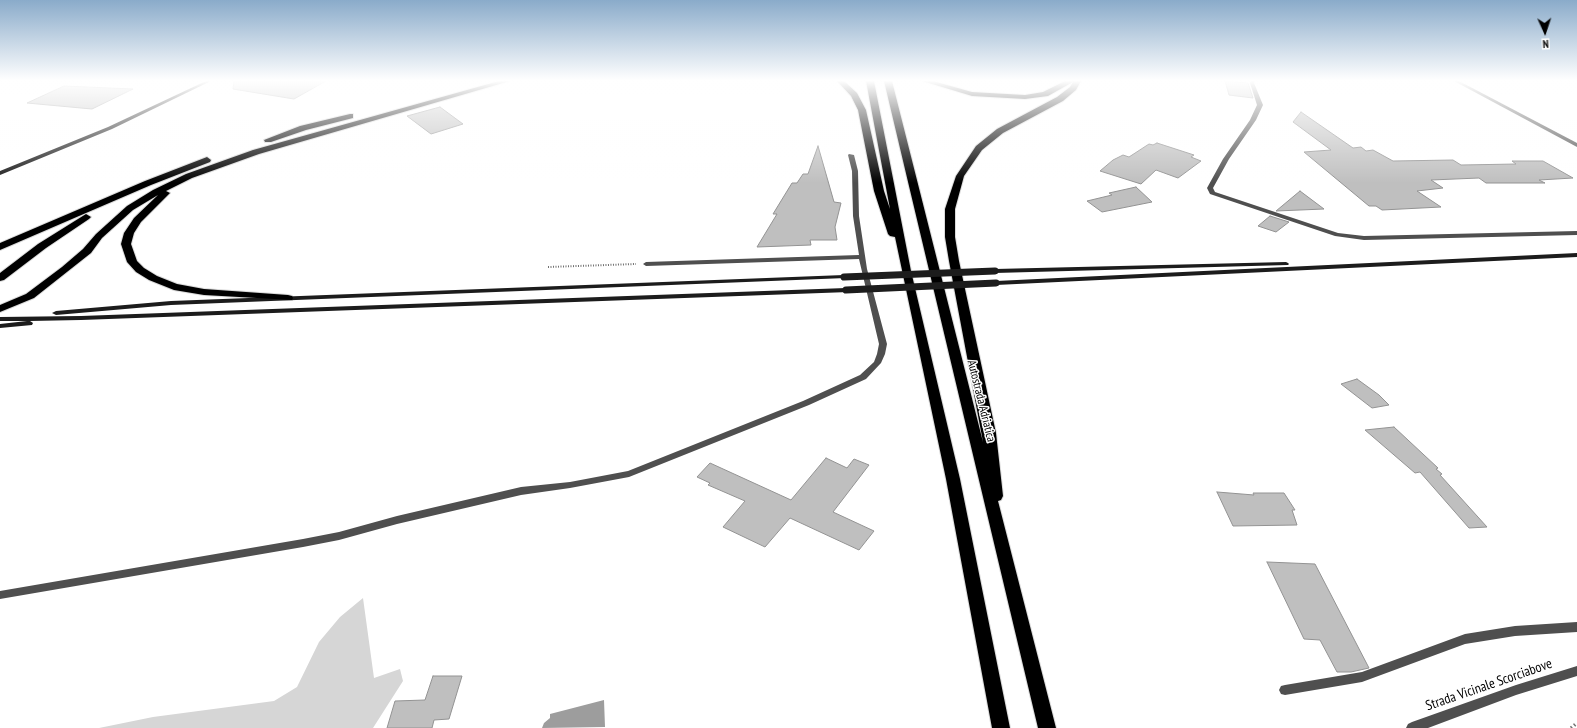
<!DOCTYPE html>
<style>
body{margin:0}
#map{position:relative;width:1577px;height:728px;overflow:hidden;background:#fff;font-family:"PT Sans Narrow",sans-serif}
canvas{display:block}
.north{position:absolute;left:1525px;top:12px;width:40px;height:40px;-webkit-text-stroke:3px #fff;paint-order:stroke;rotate:177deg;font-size:11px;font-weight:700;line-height:16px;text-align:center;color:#000}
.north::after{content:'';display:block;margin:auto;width:14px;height:18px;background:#000;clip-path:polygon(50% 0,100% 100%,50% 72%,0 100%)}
</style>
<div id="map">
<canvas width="1577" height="728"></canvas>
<div class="north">N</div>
</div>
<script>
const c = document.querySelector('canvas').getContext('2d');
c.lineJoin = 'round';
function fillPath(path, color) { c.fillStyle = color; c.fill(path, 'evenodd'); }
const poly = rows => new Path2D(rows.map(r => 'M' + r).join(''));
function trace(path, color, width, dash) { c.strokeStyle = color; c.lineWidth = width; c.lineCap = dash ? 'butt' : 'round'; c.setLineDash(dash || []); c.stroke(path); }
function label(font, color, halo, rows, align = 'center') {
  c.font = font + ' "PT Sans Narrow",sans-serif'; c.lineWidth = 3; c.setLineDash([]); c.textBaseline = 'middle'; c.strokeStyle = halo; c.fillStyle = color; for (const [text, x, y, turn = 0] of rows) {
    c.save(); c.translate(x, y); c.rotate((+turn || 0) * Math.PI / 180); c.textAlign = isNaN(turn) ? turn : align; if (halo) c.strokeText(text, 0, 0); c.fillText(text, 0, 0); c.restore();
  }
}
const green = poly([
 [363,598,374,678,400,669,403,681,373,728,99,728,153,717,274,701,297,687,319,642,340,617]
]);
const water = poly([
 [604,700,605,727,542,728,544,723,550,718,550,714]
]);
const building = poly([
 [234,81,326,81,294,99,233,89,234,81],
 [1225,81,1248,83,1253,98,1229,95,1225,81],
 [64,86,133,89,92,109,27,103,64,86],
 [440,107,463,124,431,134,407,116,440,107],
 [1301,112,1353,148,1361,147,1366,151,1373,150,1393,161,1453,160,1461,165,1516,164,1512,161,1543,161,1573,178,1539,180,1545,183,1486,183,1479,178,1431,180,1443,188,1417,191,1441,207,1382,210,1376,206,1369,206,1304,152,1331,150,1293,122,1301,112],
 [1157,143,1194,155,1191,157,1201,161,1178,178,1156,170,1141,184,1100,171,1113,160,1123,155,1129,157,1149,144,1153,145,1157,143],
 [818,146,834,202,841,203,835,227,837,240,810,240,811,245,757,247,777,214,773,214,792,183,797,183,803,174,808,174,818,146],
 [1136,187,1152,202,1102,212,1087,201,1112,195,1109,193,1136,187],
 [1300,191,1324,209,1276,211,1300,191],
 [1270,216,1289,222,1276,232,1258,226,1270,216],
 [1357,379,1379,395,1389,405,1372,408,1341,384,1357,379],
 [1394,427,1438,468,1436,469,1442,474,1440,475,1487,527,1469,528,1420,472,1415,473,1365,430,1394,427],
 [826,458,847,468,854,459,869,465,833,512,874,531,859,550,790,518,765,547,723,527,745,501,708,485,710,483,697,477,710,463,791,500,826,458],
 [1217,492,1254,495,1253,493,1284,493,1295,510,1292,510,1297,525,1233,526,1217,492],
 [1267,562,1315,564,1369,668,1351,672,1337,672,1320,640,1304,639,1267,562],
 [433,676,462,676,449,719,434,720,432,728,387,728,395,701,425,700,433,676]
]);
const pathFar1 = poly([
 [548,267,636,264]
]);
const path = poly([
 [1571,728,1577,723]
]);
const lane = poly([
 [1454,81,1459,81,1577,143,1577,147,1454,81]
]);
const street = poly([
 [1251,81,1255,81,1254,83,1263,105,1256,120,1229,159,1213,188,1215,192,1338,233,1364,236,1577,231,1577,235,1364,240,1335,236,1210,194,1207,188,1223,159,1250,120,1257,105,1250,83,1251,81],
 [849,154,854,155,858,171,859,216,867,269,887,344,885,354,881,363,866,379,809,405,629,477,570,488,521,495,397,524,339,540,303,547,0,599,0,591,303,539,339,532,397,516,521,487,570,482,628,471,803,401,860,375,874,362,877,354,879,344,859,259,646,266,643,264,646,262,859,255,853,216,852,171,848,155,849,154],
 [1577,622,1577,632,1515,636,1465,644,1362,682,1285,695,1281,694,1279,690,1281,686,1285,685,1362,672,1465,634,1515,626,1577,622],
 [1577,666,1577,676,1516,695,1428,728,1406,728,1408,724,1412,722,1516,685,1577,666]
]);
const secondary = poly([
 [206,81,211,81,112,129,0,175,0,171,108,127,206,81],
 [1577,253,1577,257,996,285,992,283,996,281,1577,253],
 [1286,262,1288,263,1289,264,1288,265,995,273,992,271,995,269,1286,262],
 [844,275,848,277,846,278,171,305,56,315,52,313,56,311,171,301,844,275],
 [846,288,850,290,849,292,81,320,30,321,33,323,32,325,0,328,0,324,27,321,0,321,0,317,81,316,846,288]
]);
const highway = poly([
 [499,81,510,81,259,154,192,178,166,191,170,193,141,222,134,233,131,244,137,261,144,268,157,276,177,284,204,289,288,295,292,296,293,298,292,300,204,295,174,290,149,280,136,272,127,262,121,244,124,233,134,218,158,195,133,210,102,238,91,253,34,298,0,312,0,305,26,294,62,267,83,249,96,234,127,206,153,190,186,174,253,150,499,81],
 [837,81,844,81,857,93,866,110,884,191,890,209,866,81,874,81,911,271,960,479,1010,728,992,728,946,479,895,237,890,236,888,234,874,191,858,110,851,96,837,81],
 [884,81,892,81,983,442,949,261,945,237,945,209,956,176,976,146,997,129,1057,97,1070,87,1073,82,1048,96,1025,99,972,96,922,81,933,81,972,92,1025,95,1043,92,1065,81,1081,81,1076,90,1063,101,1003,133,982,150,964,176,955,209,955,237,959,261,996,433,1003,496,1001,500,998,501,1056,728,1038,728,884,81],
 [350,114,353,114,353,118,306,130,271,142,265,142,264,140,300,126,350,114],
 [207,157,211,160,210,162,151,185,0,250,0,243,145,181,207,157],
 [86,214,91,217,89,219,46,248,4,280,0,281,0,273,38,244,86,214]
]);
const secondaryBridge = poly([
 [844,277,995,271],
 [846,290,996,283]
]);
const streetNames = [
 ["Autostrada Adriatica",981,401,76]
];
const nearStreetnames = [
 ["Strada Vicinale Scorciabove",1489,685,-19]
];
fillPath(green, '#d6d6d6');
fillPath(water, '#9d9d9d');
fillPath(building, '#bfbfbf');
trace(building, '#939393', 1);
trace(highway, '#dbdbdb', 2);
trace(pathFar1, '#717171', 2, [1, 1.5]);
trace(path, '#717171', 3.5, [1.5, 2.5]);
fillPath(lane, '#4f4f4f');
fillPath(street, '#4f4f4f');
fillPath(secondary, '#1c1c1c');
fillPath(highway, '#000');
trace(secondaryBridge, '#1c1c1c', 7);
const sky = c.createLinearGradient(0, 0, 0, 183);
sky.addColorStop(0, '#8aabca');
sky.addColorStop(0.44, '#fff');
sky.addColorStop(1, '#ffffff00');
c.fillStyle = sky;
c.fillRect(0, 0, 1577, 183);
label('12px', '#000', '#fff', streetNames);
label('14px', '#000', '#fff', nearStreetnames);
</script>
